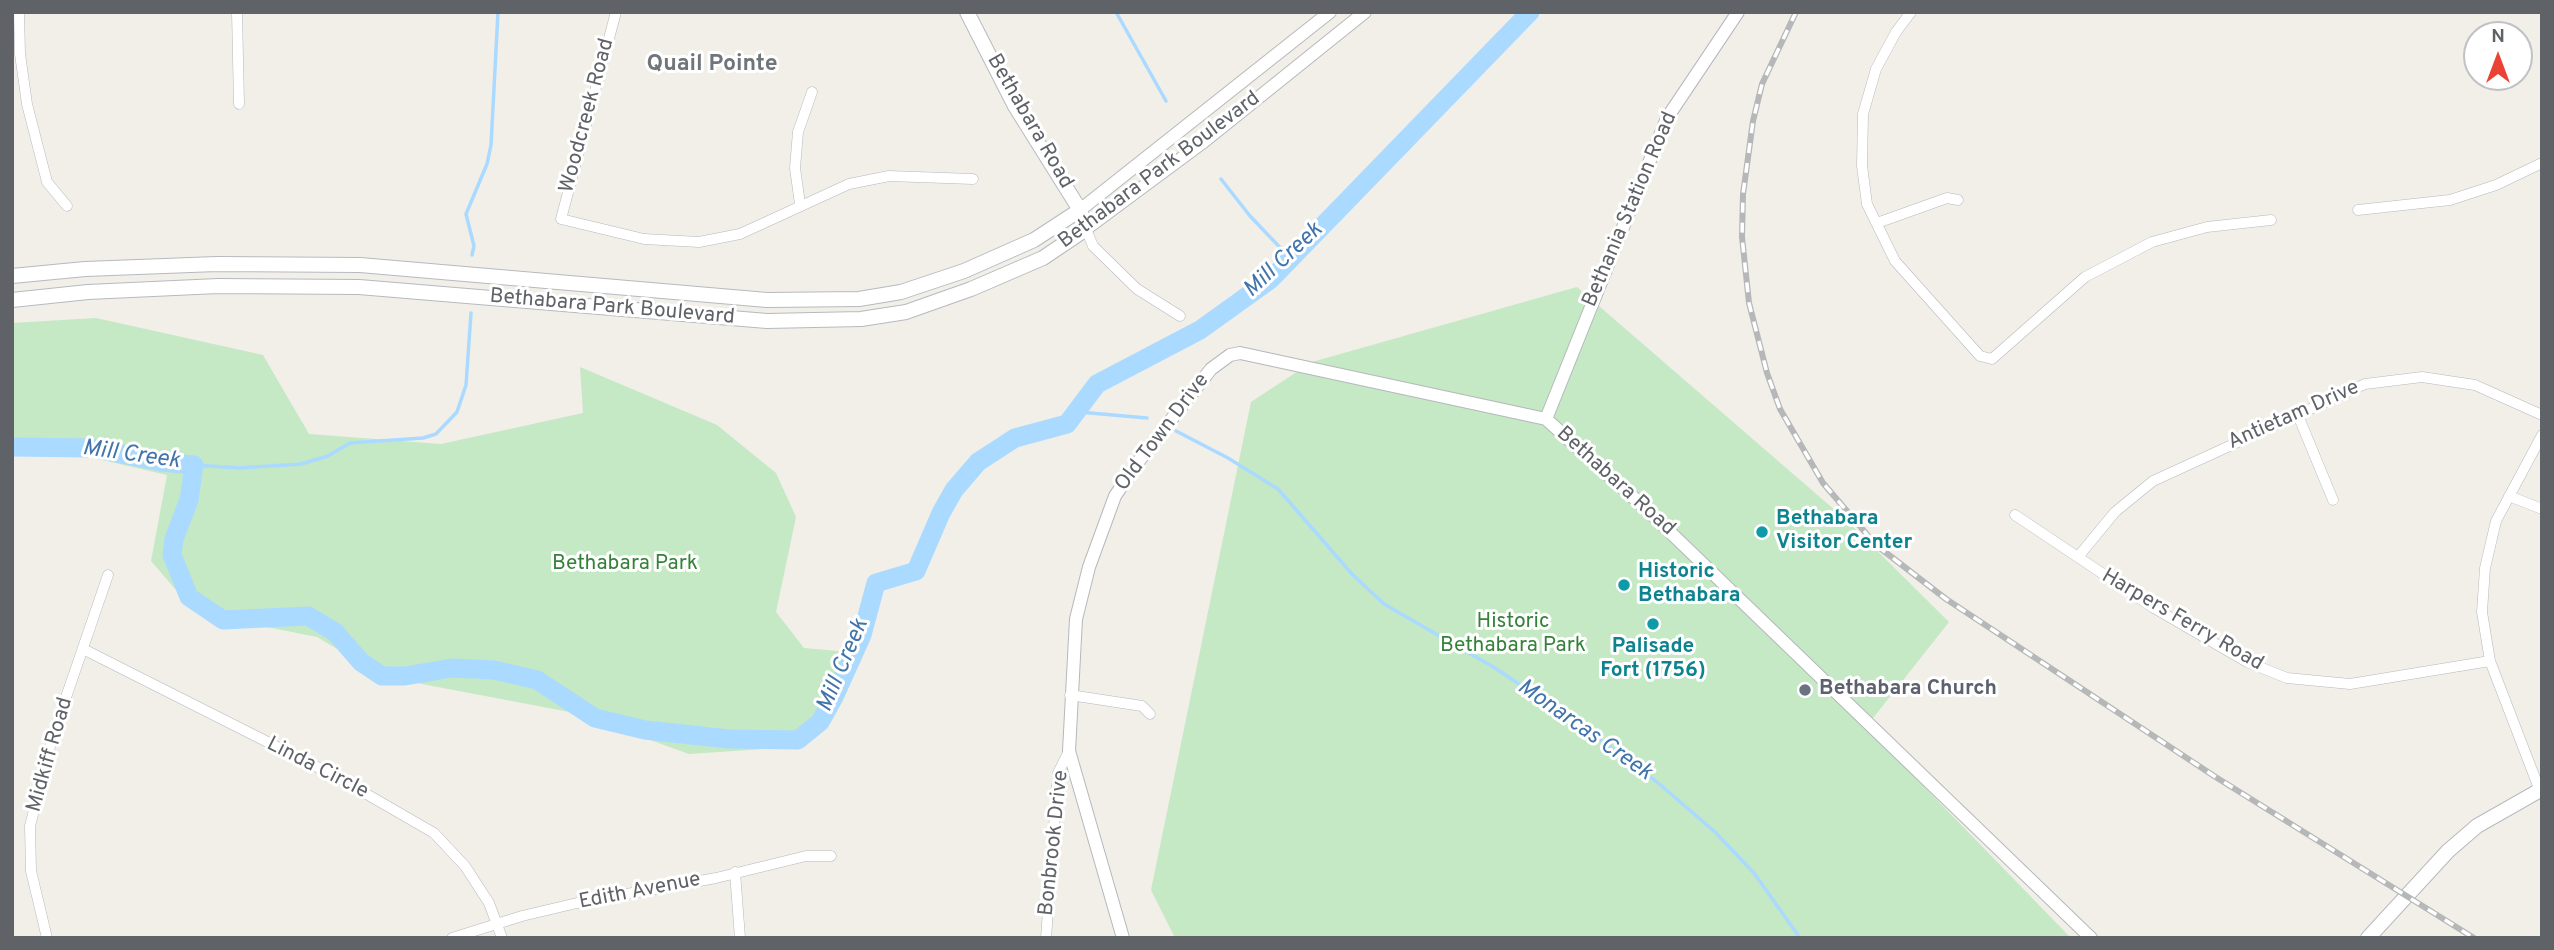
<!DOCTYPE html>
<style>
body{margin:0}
#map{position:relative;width:2554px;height:950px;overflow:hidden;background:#f1efe8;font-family:Overpass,sans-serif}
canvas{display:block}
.frame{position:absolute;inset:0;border:14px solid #5f6368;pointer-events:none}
.north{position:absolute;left:2463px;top:21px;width:70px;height:70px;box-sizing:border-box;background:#fff;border:2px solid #bfc1c3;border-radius:50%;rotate:0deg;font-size:19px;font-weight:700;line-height:28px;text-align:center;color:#5f6368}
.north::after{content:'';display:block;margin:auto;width:24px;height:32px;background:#ea4335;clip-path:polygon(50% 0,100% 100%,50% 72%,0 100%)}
</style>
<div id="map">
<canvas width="2554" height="950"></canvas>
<div class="frame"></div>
<div class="north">N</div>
</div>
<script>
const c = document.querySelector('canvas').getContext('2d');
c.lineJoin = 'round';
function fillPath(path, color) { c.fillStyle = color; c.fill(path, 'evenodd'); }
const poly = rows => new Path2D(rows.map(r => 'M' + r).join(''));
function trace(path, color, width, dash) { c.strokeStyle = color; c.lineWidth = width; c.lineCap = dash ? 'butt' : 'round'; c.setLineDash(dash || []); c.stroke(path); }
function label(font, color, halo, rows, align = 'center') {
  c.font = font + ' Overpass,sans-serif'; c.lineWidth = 6; c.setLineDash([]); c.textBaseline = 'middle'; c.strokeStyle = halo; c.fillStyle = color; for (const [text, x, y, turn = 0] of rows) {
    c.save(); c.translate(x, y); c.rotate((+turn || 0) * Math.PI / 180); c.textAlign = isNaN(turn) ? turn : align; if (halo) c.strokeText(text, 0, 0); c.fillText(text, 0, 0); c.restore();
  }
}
const green = poly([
 [1577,287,1844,518,1949,622,1866,727,2071,938,1175,938,1151,890,1251,402,1312,362],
 [96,318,263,355,309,434,441,444,583,413,580,367,717,425,776,473,796,517,776,612,804,648,860,653,830,710,794,747,689,754,575,713,385,677,317,637,196,613,151,561,167,475,46,447,12,449,12,323]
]);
const stream = poly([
 [1116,12,1166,101],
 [1221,179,1250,216,1291,259],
 [472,255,474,246,466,214,487,164,491,145,498,12],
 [1079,412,1147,418],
 [1176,431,1228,458,1278,489,1352,574,1384,604,1495,668,1576,722,1657,782,1715,832,1754,873,1800,938],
 [194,465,239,468,301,464,328,456,350,443,423,438,436,434,457,412,466,385,471,313]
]);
const river = poly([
 [12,447,92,448,161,462,194,465,189,500,174,539,172,555,189,597,223,620,308,616,335,632,361,662,382,676,405,676,452,668,494,670,537,680,595,718,645,730,729,739,798,740,820,722,834,697,862,635,876,583,916,571,941,513,954,490,978,462,1015,438,1067,424,1097,384,1200,330,1271,279,1530,12]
]);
const minor = poly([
 [19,12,20,54,27,104,47,182,67,206],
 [237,12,239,104],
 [616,12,561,219,644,239,699,242,740,234,849,184,889,176,973,179],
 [1911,12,1896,32,1876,69,1863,114,1862,166,1867,204,1895,261,1980,356,1992,359,2085,277,2152,242,2207,227,2271,220],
 [800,204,795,168,798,132,812,92],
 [2358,210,2450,200,2496,185,2542,163],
 [1877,223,1947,198,1958,200],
 [1086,229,1093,246,1137,289,1180,316],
 [2297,413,2333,500],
 [2509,496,2542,509],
 [2015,515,2154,608,2247,662,2287,678,2350,684,2490,661],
 [2078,557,2115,512,2153,481,2365,384,2422,377,2475,385,2542,415],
 [85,650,337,777,434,833,465,866,489,903,502,938],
 [1070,695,1142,706,1150,714],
 [2540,791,2490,661,2482,612,2485,568,2496,521,2542,435],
 [735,872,740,938],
 [47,938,31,871,30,826,53,735,108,575],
 [452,938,522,916,577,903,716,878,806,856,831,856],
 [1046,938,1058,773,1069,751]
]);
const tertiary = poly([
 [1080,210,1330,12],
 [1086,229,1202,143,1365,12],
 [1546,419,1667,118,1738,12],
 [1123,938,1069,751,1076,619,1089,567,1115,496,1138,462,1211,369,1230,355,1240,353,1546,419,1644,507,2091,938]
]);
const secondary = poly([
 [12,276,85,269,217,264,360,265,767,300,859,299,901,292,964,271,1034,240,1080,210],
 [12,300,88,292,218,286,359,287,767,321,861,319,906,312,971,289,1043,258,1086,229,1080,210,1015,106,967,12],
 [2368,938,2448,851,2477,826,2542,789]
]);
const rail = poly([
 [1796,12,1762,84,1753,121,1743,194,1742,237,1749,303,1767,373,1780,409,1823,483,1876,545,1946,599,2214,776,2474,938]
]);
const markers = [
 [1762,532,7,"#0f9aa8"],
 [1624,585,7,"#0f9aa8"],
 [1653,624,7,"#0f9aa8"],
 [1805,690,7,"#6b7280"]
];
const streetNames = [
 ["Woodcreek Road",588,116,-75],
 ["Bethabara Road",1029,122,60],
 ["Bethabara Park Boulevard",1160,171,-37],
 ["Bethania Station Road",1631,210,-67],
 ["Bethabara Park Boulevard",612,308,5],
 ["Antietam Drive",2294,416,-24],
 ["Old Town Drive",1163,433,-53],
 ["Bethabara Road",1615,482,42],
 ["Harpers Ferry Road",2182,621,30],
 ["Midkiff Road",51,755,-74],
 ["Linda Circle",317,769,27],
 ["Bonbrook Drive",1055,843,-84],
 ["Edith Avenue",640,892,-11]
];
const cultureNames = [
 ["Bethabara",1776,520],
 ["Visitor Center",1776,544],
 ["Historic",1638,573],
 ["Bethabara",1638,597],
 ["Palisade",1653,648,"center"],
 ["Fort (1756)",1653,672,"center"]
];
const parkNames = [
 ["Bethabara Park",625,565],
 ["Historic",1513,623],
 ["Bethabara Park",1513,647]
];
const worshipNames = [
 ["Bethabara Church",1819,690]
];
const neighbourhoodNames = [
 ["Quail Pointe",712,65]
];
const waterNames = [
 ["Mill Creek",1284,261,-43],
 ["Mill Creek",131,456,8],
 ["Mill Creek",844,666,-67],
 ["Monarcas Creek",1584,731,35]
];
fillPath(green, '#c5e8c5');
trace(stream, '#aadaff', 3.5);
trace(river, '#aadaff', 19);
trace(minor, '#b5b8bc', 11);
trace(tertiary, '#b5b8bc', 14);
trace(secondary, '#b6babf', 16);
trace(minor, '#fff', 10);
trace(tertiary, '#fff', 12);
trace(secondary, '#fff', 14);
trace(rail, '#b6b7b8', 6);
trace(rail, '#fff', 3.5, [10]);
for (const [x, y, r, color] of markers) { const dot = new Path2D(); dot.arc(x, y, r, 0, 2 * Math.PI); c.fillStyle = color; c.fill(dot); trace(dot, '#fff', 2.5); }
label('21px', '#5f6368', '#fff', streetNames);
label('bold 21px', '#0d838f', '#fff', cultureNames, 'left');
label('21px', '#348238', '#fff', parkNames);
label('bold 21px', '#5b616d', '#fff', worshipNames, 'left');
label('bold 23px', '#70757a', '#fff', neighbourhoodNames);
label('italic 23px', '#4174aa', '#fff', waterNames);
</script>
